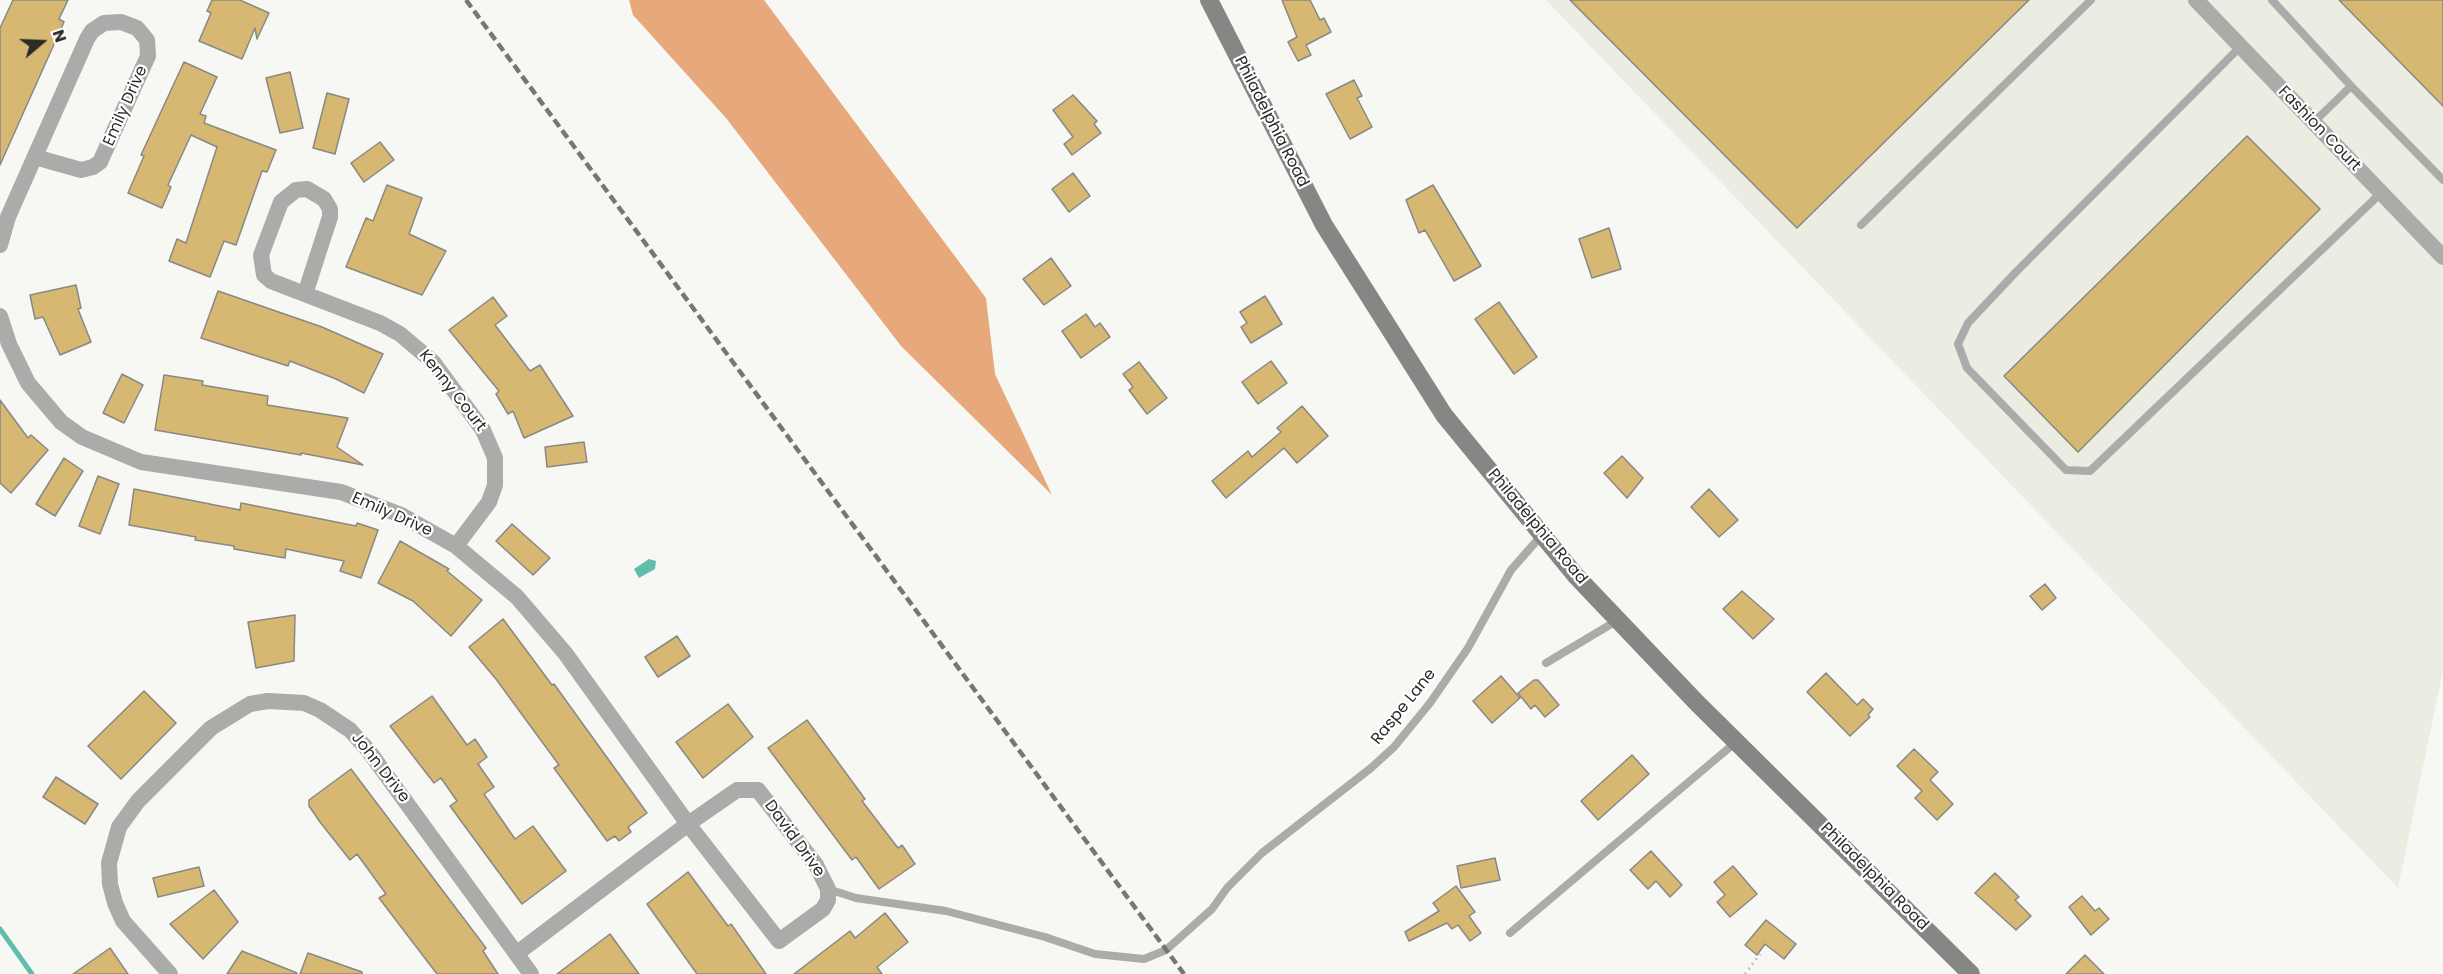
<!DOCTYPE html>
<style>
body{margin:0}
#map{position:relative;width:2443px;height:974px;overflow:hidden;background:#f7f8f4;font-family:Poppins,sans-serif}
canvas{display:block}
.north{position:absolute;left:12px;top:12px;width:60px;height:60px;-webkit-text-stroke:4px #fff;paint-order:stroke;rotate:71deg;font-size:16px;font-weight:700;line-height:24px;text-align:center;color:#2b2b2a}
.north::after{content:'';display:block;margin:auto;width:21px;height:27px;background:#2b2b2a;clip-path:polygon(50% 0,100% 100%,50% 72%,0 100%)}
</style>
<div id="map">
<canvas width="2443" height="974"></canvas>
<div class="north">N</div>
</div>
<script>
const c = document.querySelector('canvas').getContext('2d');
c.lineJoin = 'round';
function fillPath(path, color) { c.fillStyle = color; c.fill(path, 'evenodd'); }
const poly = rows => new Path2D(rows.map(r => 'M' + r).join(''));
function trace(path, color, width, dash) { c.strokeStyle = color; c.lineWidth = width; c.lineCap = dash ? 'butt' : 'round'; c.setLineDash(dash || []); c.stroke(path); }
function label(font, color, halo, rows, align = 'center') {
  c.font = font + ' Poppins,sans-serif'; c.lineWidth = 4.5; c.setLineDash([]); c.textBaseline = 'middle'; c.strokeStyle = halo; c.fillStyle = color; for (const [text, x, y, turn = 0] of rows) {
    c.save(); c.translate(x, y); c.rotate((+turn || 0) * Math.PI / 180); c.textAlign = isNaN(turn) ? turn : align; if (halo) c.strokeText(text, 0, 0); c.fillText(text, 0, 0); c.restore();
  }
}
const built = poly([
 [1546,0,2443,0,2443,670,2398,888]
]);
const forest = poly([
 [629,0,764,0,986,298,995,374,1052,495,901,346,726,118,633,15]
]);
const water = poly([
 [649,559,656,561,655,569,639,578,634,569]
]);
const stream = poly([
 [0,929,32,974]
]);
const building = poly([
 [13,0,68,0,59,19,64,22,0,165,0,28,13,0],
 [212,0,240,0,269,13,257,39,255,28,242,59,199,41,211,13,207,11,212,0],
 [1282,0,1310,0,1320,20,1324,18,1331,32,1306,45,1311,55,1298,61,1288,42,1297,37,1282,0],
 [1570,0,2029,0,1797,228,1570,0],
 [2339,0,2443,0,2443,106,2339,0],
 [184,62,217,77,200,114,206,116,204,123,276,150,267,172,262,171,236,245,224,241,210,277,169,261,177,239,186,243,217,147,191,135,168,185,171,187,162,208,128,193,144,156,141,155,184,62],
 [290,72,303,128,280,133,266,78,290,72],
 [1354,80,1362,96,1357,98,1372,127,1350,139,1326,94,1354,80],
 [327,93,349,99,335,154,313,148,327,93],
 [1073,95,1097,121,1094,124,1101,133,1072,155,1064,144,1073,137,1053,110,1073,95],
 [2247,136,2320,209,2078,452,2004,376,2247,136],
 [380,142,394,160,364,182,351,163,380,142],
 [1073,173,1090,196,1069,212,1052,189,1073,173],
 [387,185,422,198,409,234,446,251,422,295,346,267,366,218,373,221,387,185],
 [1433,185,1481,266,1454,281,1425,230,1419,233,1406,200,1433,185],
 [1609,228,1621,269,1592,278,1579,239,1609,228],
 [1051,258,1071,286,1044,305,1023,279,1051,258],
 [76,285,81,308,78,309,91,342,60,355,43,317,35,319,30,295,76,285],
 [218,291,322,327,383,354,364,393,336,379,290,361,288,366,201,338,218,291],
 [1265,296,1282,324,1251,343,1241,327,1247,323,1240,312,1265,296],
 [493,297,507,316,495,325,530,371,540,365,573,416,524,438,513,411,508,414,496,394,499,391,449,330,493,297],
 [1499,302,1537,357,1514,374,1475,319,1499,302],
 [1086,314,1095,327,1100,323,1110,337,1081,358,1062,331,1086,314],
 [1271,361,1287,383,1258,404,1242,382,1271,361],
 [1139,362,1167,398,1147,414,1129,390,1133,387,1123,374,1139,362],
 [122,374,143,385,124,423,103,413,122,374],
 [164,375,203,381,202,385,268,396,267,405,348,418,337,447,363,465,301,453,301,455,155,430,164,375],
 [0,400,28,438,31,435,48,450,11,493,0,483,0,400],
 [1302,406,1328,436,1297,463,1284,448,1226,498,1212,481,1248,451,1252,457,1281,432,1277,428,1302,406],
 [584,442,587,462,547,467,545,447,584,442],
 [1622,456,1643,478,1627,498,1604,473,1622,456],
 [64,458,83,471,55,516,36,504,64,458],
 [98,476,119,484,100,534,79,526,98,476],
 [134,489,240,510,241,503,356,526,357,523,378,530,361,578,340,571,344,561,286,549,285,558,234,549,234,546,195,540,196,537,129,525,134,489],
 [1709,489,1738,520,1719,537,1691,507,1709,489],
 [512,524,550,558,533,575,496,541,512,524],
 [400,541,449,569,447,571,482,600,451,636,413,601,378,583,400,541],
 [2045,584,2056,598,2042,610,2030,596,2045,584],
 [1742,591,1774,619,1753,639,1723,609,1742,591],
 [295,615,294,661,256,668,248,622,295,615],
 [503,619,552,685,554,684,647,813,628,827,631,832,619,841,615,836,607,841,554,768,559,765,496,679,469,647,503,619],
 [677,636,690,656,658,677,645,657,677,636],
 [1826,673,1857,705,1863,699,1873,709,1868,715,1870,717,1850,736,1807,692,1826,673],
 [1501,676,1520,698,1492,723,1473,701,1501,676],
 [1534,680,1538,680,1559,705,1545,717,1535,705,1531,709,1518,693,1534,680],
 [144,691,176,723,121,779,88,746,144,691],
 [432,696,467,745,475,739,487,757,478,764,494,787,484,794,515,839,533,826,566,871,522,904,450,806,457,801,441,778,434,783,390,726,432,696],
 [728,704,753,737,703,778,676,742,728,704],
 [807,720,865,799,862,801,898,848,902,845,915,864,879,889,856,857,852,860,768,748,807,720],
 [1914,749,1938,772,1930,780,1953,804,1937,820,1915,798,1922,791,1897,766,1914,749],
 [1632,755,1649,774,1598,820,1581,801,1632,755],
 [351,769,486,948,483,951,498,974,437,974,379,898,386,894,357,854,350,860,320,822,309,806,309,800,351,769],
 [56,777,98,804,85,824,43,797,56,777],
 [1651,851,1682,885,1670,897,1656,881,1648,889,1630,870,1651,851],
 [1495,858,1500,880,1461,888,1457,866,1495,858],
 [1733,866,1757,894,1730,917,1717,902,1725,895,1714,882,1733,866],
 [199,867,204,886,158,897,153,878,199,867],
 [688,872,728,926,731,924,766,974,697,974,647,904,688,872],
 [1995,873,2019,897,2015,900,2031,916,2016,930,1975,893,1995,873],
 [1456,886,1475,912,1469,916,1481,933,1470,941,1458,925,1452,929,1447,923,1409,941,1405,932,1439,911,1433,903,1456,886],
 [214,890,238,922,203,959,170,924,214,890],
 [2082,896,2095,911,2099,908,2109,919,2091,935,2069,907,2082,896],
 [885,913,908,942,877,967,882,974,794,974,850,931,855,938,885,913],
 [1766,920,1796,944,1784,959,1765,944,1757,955,1745,945,1766,920],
 [610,934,639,974,557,974,610,934],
 [110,948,128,974,73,974,110,948],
 [242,951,297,973,297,974,227,974,242,951],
 [308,953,362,972,362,974,300,974,308,953],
 [2085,955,2104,974,2066,974,2085,955]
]);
const path = poly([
 [1745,974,1760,954]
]);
const lane = poly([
 [2272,0,2351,86,2443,180],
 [2240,47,2016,272,1968,323,1958,344,1967,368,2066,470,2090,471,2381,193],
 [2313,123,2351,86],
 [1861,225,2091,0],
 [1546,663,1618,620],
 [828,889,856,898,946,911,1045,937,1095,954,1144,959,1166,950,1212,909,1227,888,1262,853,1371,768,1394,747,1430,703,1468,648,1511,570,1541,536],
 [1510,933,1736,742]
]);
const street = poly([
 [2196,0,2443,257],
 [0,245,8,217,87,39,92,31,104,23,121,22,137,28,147,40,148,56,100,162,93,167,81,170,35,157],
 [305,294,330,217,330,209,324,199,307,189,296,190,281,202,261,255,264,275,271,281,380,323,400,334,433,362,483,430,495,458,495,485,489,502,456,546],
 [0,316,9,344,28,383,61,422,82,437,141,462,341,492,401,515,456,546,517,597,565,653,688,824,779,941,823,909,828,900,828,889,816,865,758,790,737,790,688,824,516,954],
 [170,974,123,921,115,903,110,884,109,863,119,827,138,801,211,728,250,704,268,701,304,703,320,710,350,730,368,750,531,974]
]);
const secondary = poly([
 [1209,0,1324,225,1444,415,1576,576,1697,703,1971,974]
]);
const rail = poly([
 [466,0,1184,974]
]);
const streetNames = [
 ["Emily Drive",126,106,-66],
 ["Philadelphia Road",1271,122,63],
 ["Fashion Court",2319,129,46],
 ["Kenny Court",452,391,52],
 ["Emily Drive",392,515,24],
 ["Philadelphia Road",1537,527,50],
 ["Raspe Lane",1404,707,-51],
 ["John Drive",380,768,52],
 ["David Drive",794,839,54],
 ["Philadelphia Road",1874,877,45]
];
fillPath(built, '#ebede2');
fillPath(forest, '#e7a87b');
fillPath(water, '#5fbea9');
trace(stream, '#5fbea9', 5);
fillPath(building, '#d7b872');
trace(building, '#898884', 1.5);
trace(path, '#b4b5b2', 3, [1.5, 4.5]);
trace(lane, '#aaacaa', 8);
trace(street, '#aaacaa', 16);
trace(secondary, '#858785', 18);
trace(rail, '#767674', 4.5, [9, 4.5]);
label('16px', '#2b2b2a', '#fff', streetNames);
</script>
